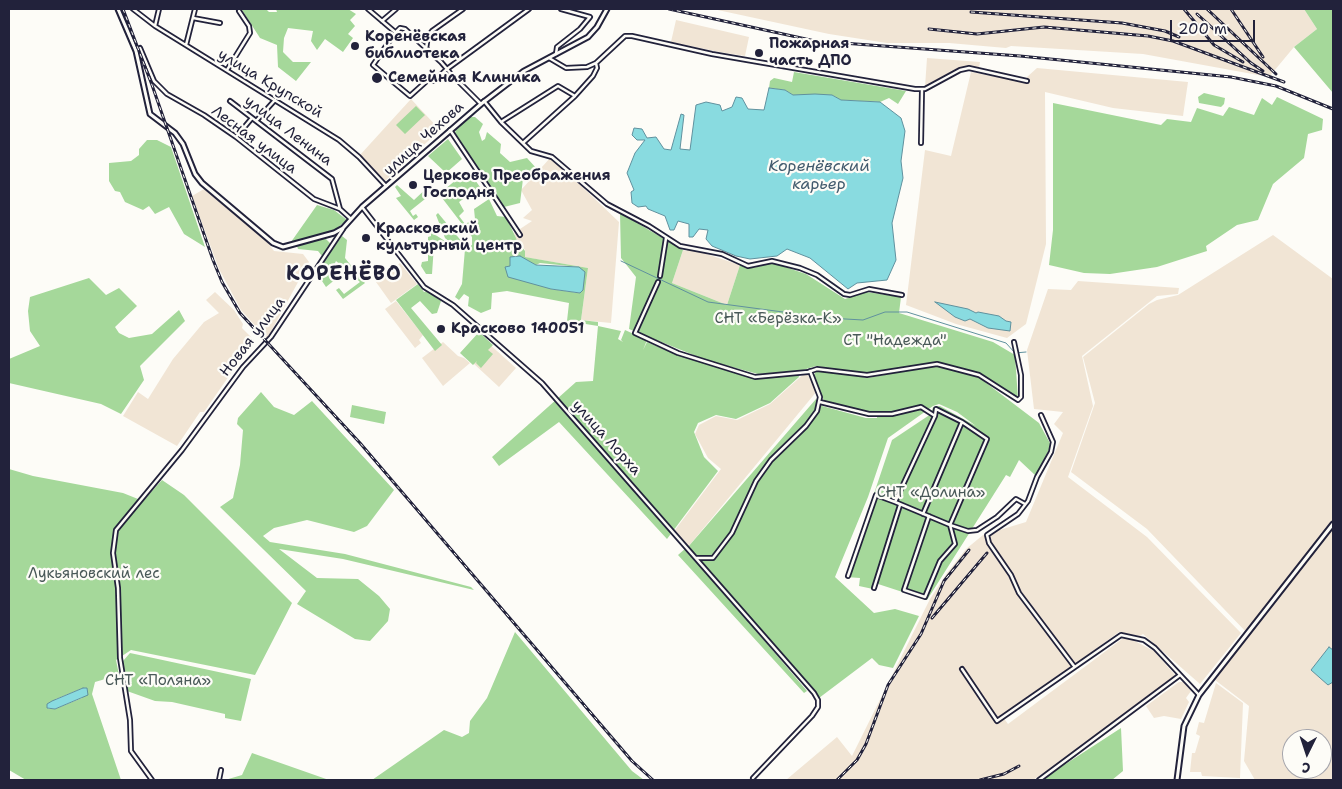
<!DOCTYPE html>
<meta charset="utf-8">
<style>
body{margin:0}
#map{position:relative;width:1342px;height:789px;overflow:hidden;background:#fdfcf7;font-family:"Shantell Sans",sans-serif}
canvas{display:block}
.frame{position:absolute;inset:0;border:10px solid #22223b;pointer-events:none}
.north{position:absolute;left:1282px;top:729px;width:50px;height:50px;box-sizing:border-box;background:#fdfcf7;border:1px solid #a5a5ac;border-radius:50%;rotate:184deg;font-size:14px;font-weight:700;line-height:20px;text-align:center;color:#22223b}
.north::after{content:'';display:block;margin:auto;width:18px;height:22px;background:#22223b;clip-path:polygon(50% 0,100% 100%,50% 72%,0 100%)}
.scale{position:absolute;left:1170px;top:20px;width:85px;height:22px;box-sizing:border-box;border:2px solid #22223b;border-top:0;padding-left:6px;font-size:15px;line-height:18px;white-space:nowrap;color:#22223b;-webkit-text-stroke:4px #fdfcf7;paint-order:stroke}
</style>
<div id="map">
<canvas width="1342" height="789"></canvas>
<div class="frame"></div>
<div class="north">С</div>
<div class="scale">200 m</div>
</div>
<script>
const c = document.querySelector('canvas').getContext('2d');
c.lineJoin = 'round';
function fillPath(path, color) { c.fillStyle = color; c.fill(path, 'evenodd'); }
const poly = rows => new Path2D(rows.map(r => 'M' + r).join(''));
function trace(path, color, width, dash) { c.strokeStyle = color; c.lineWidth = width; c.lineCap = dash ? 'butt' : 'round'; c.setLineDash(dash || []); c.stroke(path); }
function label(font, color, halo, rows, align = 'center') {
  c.font = font + ' "Shantell Sans",sans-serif'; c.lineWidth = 4.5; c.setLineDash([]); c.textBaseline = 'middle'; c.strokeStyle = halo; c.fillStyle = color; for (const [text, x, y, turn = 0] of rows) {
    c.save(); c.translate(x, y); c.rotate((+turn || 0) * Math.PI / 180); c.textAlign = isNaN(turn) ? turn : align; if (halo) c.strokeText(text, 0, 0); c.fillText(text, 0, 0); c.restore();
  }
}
const built = poly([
 [713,9,1304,9,1317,29,1294,47,1269,77,1143,54,1011,46,1006,48,949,43,887,43,829,34],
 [676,20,749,37,745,56,719,52,671,42],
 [927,58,980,62,979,68,962,67,925,87],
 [1037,68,1188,82,1183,116,1113,108,1045,92,1046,244,1026,324,1007,338,956,324,906,305,925,150,951,156,971,72,1027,83,1027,77],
 [411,99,440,130,385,181,360,155],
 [551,157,619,222,611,323,581,320,588,268,524,257,525,250,517,240,514,233,532,221,523,218,532,210,521,190],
 [204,189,268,243,274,251,303,254,309,262,267,339,241,310,219,269,192,196],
 [1273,235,1333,279,1333,780,1255,780,1244,761,1249,706,1215,680,1249,635,1147,529,1071,472,1095,403,1083,357,1149,304,1157,300,1178,295],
 [1292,739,1322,739,1322,769,1292,769],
 [688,248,740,265,727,305,672,283,683,250,687,251],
 [400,263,417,284,391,303,376,282],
 [1078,281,1179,288,1178,294,1157,296,1082,356,1093,406,1068,477,1147,537,1241,633,1200,684,1143,634,1140,636,1119,632,1003,717,1008,724,1122,639,1129,638,1154,651,1175,675,1174,678,1076,752,1033,780,786,780,837,737,852,756,930,599,947,573,966,549,983,535,1026,522,1063,433,1054,424,1063,412,1034,409,1027,350,1048,289,1071,290],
 [215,292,234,310,243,324,242,328,254,340,204,412,200,412,177,446,123,416,138,392,148,399,173,359,204,322,219,313,206,300],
 [396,301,423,335,419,340,421,343,415,348,385,309],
 [478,334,516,368,499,387,461,352],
 [443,342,458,356,464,358,470,363,443,386,422,358],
 [806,372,817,391,688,547,675,530,721,469,708,458,695,434,699,425,716,416,737,420,770,404],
 [1179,682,1183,682,1191,691,1186,698,1189,702,1181,719,1164,716,1154,718,1146,706],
 [1216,683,1243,703,1240,778,1202,776,1201,772,1190,772,1192,753,1195,753,1200,736,1196,734,1199,722,1204,723]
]);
const green = poly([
 [237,9,266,9,269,12,277,12,276,9,348,9,356,14,350,20,355,26,348,34,353,38,343,52,325,39,317,50,311,41,313,31,288,28,284,38,283,52,293,62,311,62,296,81,278,67,277,45,260,38,242,10],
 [1304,9,1333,9,1333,101,1333,93,1294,47,1317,29],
 [794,72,906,91,898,104,889,98,880,102,841,100,832,95,793,95,785,90,769,88,770,81,774,78,792,82],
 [1204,93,1225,98,1224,104,1221,107,1199,103,1198,97],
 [1277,97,1323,119,1322,130,1308,134,1304,158,1273,184,1258,220,1237,225,1206,246,1207,251,1157,267,1110,274,1084,273,1049,265,1053,230,1053,103,1161,125,1167,119,1191,122,1197,108,1223,116,1229,107,1254,115,1262,98,1272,105],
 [416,106,425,115,405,134,396,125],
 [469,117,475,117,483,124,479,132,482,141,485,139,487,132,501,144,500,153,510,162,527,158,538,170,523,179,520,203,504,207,455,133,457,126],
 [448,139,462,159,446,173,428,156],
 [147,140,157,140,171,147,205,247,184,234,169,207,155,214,149,206,143,210,125,202,120,192,115,191,109,181,109,163,131,161,139,155,139,149],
 [468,170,480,187,459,202,464,211,459,216,465,224,475,219,474,209,489,199,497,216,506,217,517,240,512,244,518,252,523,249,520,244,525,251,525,257,588,268,581,320,598,322,598,326,621,331,618,339,623,342,621,340,625,330,647,340,643,350,647,342,677,355,755,378,798,373,799,377,770,403,736,419,716,415,698,423,694,432,704,457,718,471,667,539,559,422,499,466,492,457,576,382,593,381,598,326,567,321,569,303,507,291,492,293,491,309,481,313,468,306,469,297,464,294,459,300,455,297,462,284,465,249,472,245,472,237,439,194],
 [519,256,536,265,540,263,579,267,579,293,551,289,524,280,518,280,513,277,510,266,512,260],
 [397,185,414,200,430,185,435,191,410,211,413,216,416,214,418,217,414,220,396,198,401,196,395,187],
 [317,205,334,210,347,220,332,232,291,242],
 [438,213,463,243,460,246,453,245,445,238,436,215],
 [620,213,683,250,672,283,727,305,740,265,753,268,773,263,806,274,845,299,866,292,901,297,899,313,993,342,1015,355,1018,399,980,375,938,362,866,374,816,366,803,370,758,374,706,360,629,329,636,277,621,258],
 [431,232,454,247,451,251,434,245,432,274,426,274,421,266,422,262,428,261,428,237,431,236],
 [342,236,347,240,345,258,365,283,343,299,336,290,339,288,344,294,360,282,336,261,332,269,337,278,326,287,316,272],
 [325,238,331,244,322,256,318,251,298,249,297,246],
 [89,278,106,295,119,288,137,306,115,327,119,333,129,338,152,334,179,310,185,321,140,366,144,380,121,414,101,404,9,383,9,359,40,346,30,331,28,311,30,297],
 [418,284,424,292,427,291,441,301,437,313,432,314,420,301,411,308,442,345,435,351,396,300],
 [479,332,493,345,488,350,493,354,481,368,476,363,477,361,473,365,460,353],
 [938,365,977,376,1039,423,1051,445,1036,476,1019,460,1010,477,1006,475,927,600,875,583,873,589,859,586,860,578,846,577,892,440,931,414,933,407,940,406,976,426,957,412,939,404,933,406,888,438,868,497,835,577,874,613,895,609,919,616,893,668,879,665,872,658,819,698,688,547,816,399,822,406,866,418,877,418,877,411,867,412,824,401,814,375,816,371,824,370,868,378],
 [261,392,274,407,294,415,312,401,394,490,367,526,354,532,307,520,274,528,263,536,270,542,345,554,471,587,474,590,343,559,279,549,317,578,358,579,379,596,390,609,388,621,370,641,355,639,297,604,306,591,220,507,233,498,240,465,243,430,237,424,238,418],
 [352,405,386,412,384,424,350,417],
 [9,469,33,476,123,493,143,501,162,480,184,495,292,603,255,675,131,650,116,660,119,675,95,682,92,694,121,780,26,780,9,770],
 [83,688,82,698,55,709,48,709,56,699],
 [686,548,807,691,804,693,678,555],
 [515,632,632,771,644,780,372,780,444,730,462,737,469,733,470,721,487,698],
 [130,653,251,679,241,721,225,718,225,714,172,702,155,701,127,691,123,661],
 [1121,728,1123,771,1112,780,1041,780],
 [252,753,329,780,225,780,242,775]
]);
const water = poly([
 [769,88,785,90,793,95,815,94,832,95,841,100,880,102,901,118,905,131,901,161,903,178,892,223,896,260,887,280,857,283,848,289,810,258,787,249,777,256,750,259,736,256,712,246,706,239,708,230,699,229,693,237,689,237,689,224,678,221,674,230,670,230,665,216,648,209,646,206,638,207,632,203,631,192,634,190,627,173,635,153,645,140,637,140,632,135,634,128,642,129,647,138,656,137,664,149,671,150,681,114,684,115,680,149,690,150,696,105,706,102,720,105,722,111,732,107,736,97,742,98,748,109,764,110,769,88],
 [520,256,536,265,579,267,585,272,583,290,580,293,551,289,508,277,505,267,510,266,510,257,520,256],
 [935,302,968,309,976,313,978,312,999,316,1006,321,1011,322,1010,331,988,328,970,319,965,321,955,317,935,302],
 [1329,647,1333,650,1333,682,1328,685,1311,670,1329,647],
 [83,688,87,688,88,695,55,709,47,708,47,704,52,701,83,688]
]);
const stream = poly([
 [621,261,708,302,828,318,863,320,885,312,907,312,1006,343,1015,353,1026,352]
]);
const minor = poly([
 [133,9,155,26,339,140,359,157,386,186],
 [368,9,395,32],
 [193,18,220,23],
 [382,21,396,9],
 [155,26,159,9],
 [186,45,195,9],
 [426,49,428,36,432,31,463,9],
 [136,51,140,48,154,81,167,94,204,115,236,137,314,199,340,209,351,219],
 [556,54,557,47,580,29,590,17,561,9],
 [549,58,566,68,587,67,596,63,625,36,632,36,712,54,915,89,925,89,960,70,969,68,1027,81],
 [227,70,250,33,249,26,239,11],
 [230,101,332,179,340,209],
 [484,101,501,122,531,151,552,157,607,204,649,226,680,246,722,254,748,266,772,261,800,268,817,275,844,294,850,295,869,289,902,295],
 [481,104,451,74,447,69,441,62,405,29,400,28,395,33,373,65,410,96,430,78,434,81,447,69,529,9],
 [257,120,275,100],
 [501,122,558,86,575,96],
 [450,130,520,235],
 [236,137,252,118],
 [524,142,575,96,593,76,597,68,596,63],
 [921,143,922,90],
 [362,207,424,287,453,305,542,383,814,693,818,700,818,707,812,716,753,778],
 [660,276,666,238],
 [658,282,635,333,678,353,755,377,808,372,817,369,867,375,937,364,979,375,1018,400,1021,397,1021,375,1014,342],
 [820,402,869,414,892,414,921,407,935,416,936,409,962,422,987,439,950,525,895,502,935,416],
 [1041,415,1053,442,1051,452,1037,477,1028,501,1018,514,987,535,989,543,1011,575,1019,593,1074,666],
 [923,514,962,422],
 [929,516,904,590,925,597,940,561,955,544,950,525],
 [950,525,968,531,977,530,997,517,1016,499,1025,504],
 [696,558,713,558,732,533,756,481,771,460,806,426,817,411,820,397,810,371],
 [848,576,876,495,895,502],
 [874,588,900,505],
 [962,669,997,721,1121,635,1144,640,1155,648,1199,695],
 [152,780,131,751,130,720,120,658,118,588,113,553,116,530,182,450,243,367,271,337,343,229],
 [219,780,221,770],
 [1039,780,1180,675]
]);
const tertiary = poly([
 [1177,780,1184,726,1199,695,1333,524]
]);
const secondary = poly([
 [118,9,136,51,150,114,175,133,183,144,195,174,202,183,273,243,283,247,334,233,343,228,362,207,481,104,524,71,588,37,597,27,607,9]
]);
const rail = poly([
 [123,9,152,85,213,260,222,282,240,313,360,443,632,761,653,780],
 [669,9,815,41,1020,56,1231,77,1276,86,1333,109],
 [1184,9,1214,45,1243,62],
 [1207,9,1276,74],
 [1231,9,1263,57],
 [971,12,1122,23,1165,31,1179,37],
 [1197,14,1251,63,1263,71],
 [929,29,977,34,1044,27,1148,36,1173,41,1284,82],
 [932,618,987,553],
 [837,780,857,760,866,744,888,685,921,634,944,581,969,550],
 [980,780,1004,774,1019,766]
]);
const markers = [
 [355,46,5,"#22223b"],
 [759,53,5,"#22223b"],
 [377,78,6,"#22223b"],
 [413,185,5,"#22223b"],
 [366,238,5,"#22223b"],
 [441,329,5,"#22223b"]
];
const poiNames = [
 ["Коренёвская",365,37],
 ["библиотека",365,54],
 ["Пожарная",769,44],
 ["часть ДПО",769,61],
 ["Семейная Клиника",388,78],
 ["Церковь Преображения",423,176],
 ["Господня",423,193],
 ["Красковский",376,229],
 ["культурный центр",376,246],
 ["Красково 140051",451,329]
];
const streetNames = [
 ["улица Крупской",270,84,31],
 ["улица Ленина",288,131,37],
 ["улица Чехова",424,139,-42],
 ["Лесная улица",254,140,37],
 ["Новая улица",253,337,-52],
 ["улица Лорха",606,438,48]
];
const parkNames = [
 ["СНТ «Берёзка-К»",778,319],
 ["СТ \"Надежда\"",895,341],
 ["СНТ «Долина»",931,493],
 ["Лукьяновский лес",94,574],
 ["СНТ «Поляна»",158,681]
];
const waterNames = [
 ["Коренёвский",819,167],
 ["карьер",819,185]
];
const districtNames = [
 ["КОРЕНЁВО",344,275]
];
fillPath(built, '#f1e5d5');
fillPath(green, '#a5d89a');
fillPath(water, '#89dbe0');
trace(water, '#60919e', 1);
trace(stream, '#60919e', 1);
trace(minor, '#22223b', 6);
trace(tertiary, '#22223b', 7);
trace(secondary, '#22223b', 7);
trace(minor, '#fdfcf7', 2.5);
trace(tertiary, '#fdfcf7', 3);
trace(secondary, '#fdfcf7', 3);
trace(rail, '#22223b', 3);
trace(rail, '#fdfcf7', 1, [4]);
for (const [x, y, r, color] of markers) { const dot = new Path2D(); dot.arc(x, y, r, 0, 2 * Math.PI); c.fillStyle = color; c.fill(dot); trace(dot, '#fdfcf7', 2); }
label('bold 15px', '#22223b', '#fdfcf7', poiNames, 'left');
label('15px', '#22223b', '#fdfcf7', streetNames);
label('15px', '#495958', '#fdfcf7', parkNames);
label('italic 16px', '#415a6d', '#fdfcf7', waterNames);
c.letterSpacing = '1px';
label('bold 20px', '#22223b', '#fdfcf7', districtNames);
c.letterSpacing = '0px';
</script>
